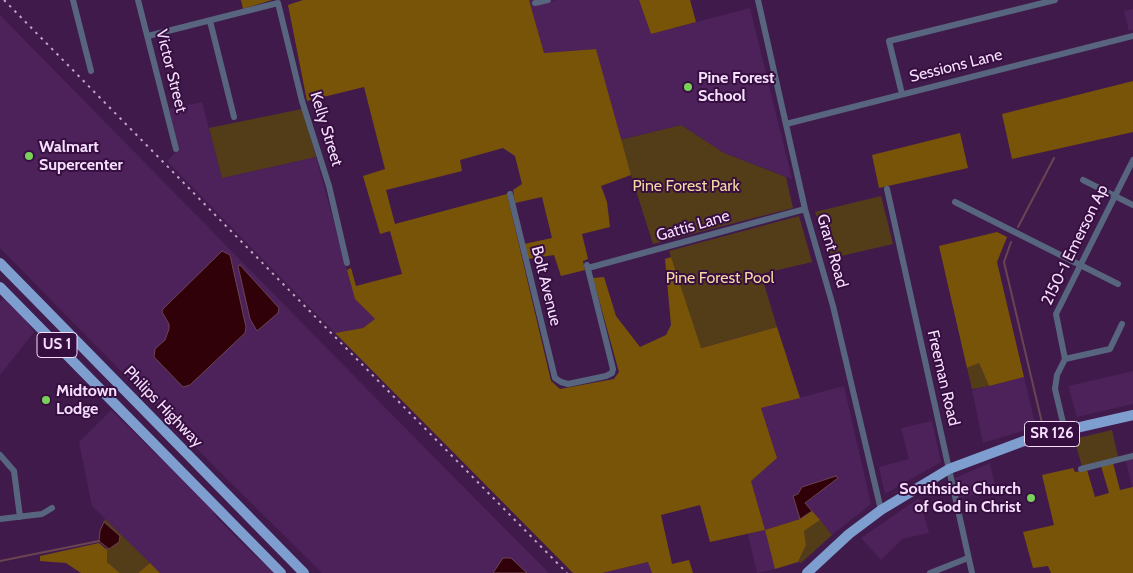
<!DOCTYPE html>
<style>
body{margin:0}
canvas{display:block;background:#401a4b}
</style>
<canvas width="1133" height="573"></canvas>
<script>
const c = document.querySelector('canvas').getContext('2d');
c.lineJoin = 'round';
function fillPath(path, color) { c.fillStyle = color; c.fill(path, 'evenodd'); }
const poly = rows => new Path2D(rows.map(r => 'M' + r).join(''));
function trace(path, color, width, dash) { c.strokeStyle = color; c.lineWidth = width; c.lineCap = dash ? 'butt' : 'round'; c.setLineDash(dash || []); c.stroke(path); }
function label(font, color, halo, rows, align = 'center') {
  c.font = font + ' Cabin,sans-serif'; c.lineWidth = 4; c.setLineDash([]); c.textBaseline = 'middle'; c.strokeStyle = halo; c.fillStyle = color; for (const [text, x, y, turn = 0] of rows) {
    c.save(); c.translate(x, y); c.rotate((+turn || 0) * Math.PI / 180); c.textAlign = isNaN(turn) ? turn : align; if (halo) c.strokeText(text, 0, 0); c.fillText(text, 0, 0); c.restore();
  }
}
const built = poly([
 [529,0,535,0,532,1,535,6,556,0,639,0,651,34,750,8,792,179,724,153,681,125,620,140,596,49,544,53],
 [1133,9,1133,30,1129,31,1124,11],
 [0,15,414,437,549,573,322,573,220,472,0,248],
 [202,102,222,178,316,157,355,299,375,319,363,328,335,333,167,161,179,149,169,109],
 [4,299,23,317,34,332,0,375,0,301],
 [1133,371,1133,404,1077,417,1068,386],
 [1024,377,1036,427,983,443,972,390],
 [844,386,871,504,832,535,805,504,837,478,793,496,800,519,765,530,775,569,757,573,748,534,765,530,751,481,777,458,761,408],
 [111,410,212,509,217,518,253,554,275,573,160,573,92,506,79,442],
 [932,421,941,462,885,494,879,467,909,459,901,428],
 [1133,458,1133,487,1132,487,1126,460],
 [990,463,996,490,958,498,955,478],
 [919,498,929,533,902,539,881,560,861,538],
 [649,562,652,573,602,573]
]);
const green = poly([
 [302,109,316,157,222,178,209,128],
 [681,125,724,153,786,177,793,208,653,244,620,140],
 [881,196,893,244,832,258,815,212],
 [799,216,812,262,761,274,777,327,700,348,669,251],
 [979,363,989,386,972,389,967,368],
 [1112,430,1118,457,1082,466,1074,439],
 [105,519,150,563,138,573,120,573,107,562,106,548,109,549,120,536,111,530,104,522],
 [820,520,832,535,801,563,798,562,806,545,804,531]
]);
const forest = poly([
 [241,0,272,0,243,9],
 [303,0,529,0,544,53,596,49,631,175,601,186,607,202,610,227,582,234,588,259,583,261,585,270,561,276,554,255,528,259,524,244,552,238,542,197,515,203,513,190,522,184,515,156,503,148,460,160,462,171,386,190,395,224,507,194,551,381,560,389,614,379,619,372,593,278,604,277,616,316,640,347,666,335,671,325,665,259,671,257,701,348,777,327,800,398,761,408,777,458,751,481,765,530,800,519,812,511,820,520,804,531,806,545,798,562,775,569,765,530,710,542,700,505,661,515,672,564,689,560,693,573,652,573,648,562,602,573,573,573,335,333,363,328,375,319,355,299,347,270,351,268,356,286,402,274,390,231,380,234,363,176,385,169,364,87,307,101,288,5],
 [639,0,690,0,696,22,651,34],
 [1133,81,1133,132,1012,159,1002,114],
 [960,133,968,168,879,188,872,155],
 [997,232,1007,237,997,262,1024,377,989,386,979,363,967,368,939,246],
 [1113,463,1120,490,1133,487,1133,573,1051,573,1048,566,1033,568,1023,532,1054,525,1042,475,1073,468,1075,472,1087,470,1095,497,1109,493,1101,466],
 [99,543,107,550,107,562,120,573,81,573,66,563,40,561,40,556],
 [150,563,160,573,138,573]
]);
const water = poly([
 [222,251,230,255,246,327,245,333,190,385,183,387,154,357,155,349,165,340,169,329,169,324,162,312,163,309,222,251],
 [240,265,279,308,278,313,257,331,250,319,238,266,240,265],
 [836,476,838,478,805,503,812,511,800,519,793,496,798,494,802,487,836,476],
 [104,522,120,536,119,542,109,549,99,541,100,531,104,522],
 [503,558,511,558,527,573,493,573,503,558]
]);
const stream = poly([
 [1018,227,1054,158],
 [1011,242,1004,262,1042,423],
 [0,561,99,541]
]);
const street = poly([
 [73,0,91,71],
 [138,0,176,149],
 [758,0,805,209,833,306,881,510],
 [535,3,548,0],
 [210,21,234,117],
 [148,36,278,3,302,101,329,186,347,263],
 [902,94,889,41,1055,0],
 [786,124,1133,36],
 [1083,180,1133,205],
 [887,189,972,573],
 [510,194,555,378,561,382,568,384,606,376,612,373,613,369,587,265],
 [955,202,1118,284],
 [588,268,805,209],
 [1065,359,1110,349,1122,324],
 [1065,431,1055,389,1057,375,1065,359,1056,314,1133,160],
 [0,455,14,471,20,517],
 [1081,469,1133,456],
 [0,519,42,514,52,508],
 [930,573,968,558]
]);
const primary = poly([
 [0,263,304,573],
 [0,287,281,573],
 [807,573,849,534,881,510,949,469,1032,438,1133,415]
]);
const rail = poly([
 [4,0,567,573]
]);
const markers = [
 [688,87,5,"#78d259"],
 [29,156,5,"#78d259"],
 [46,400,5,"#78d259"],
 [1031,498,5,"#78d259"]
];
const shields = [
 [57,345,40],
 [1052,434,55]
];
const shieldNames = [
 ["US 1",57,345],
 ["SR 126",1052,434]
];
const streetNames = [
 ["Sessions Lane",956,66,-14],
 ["Victor Street",171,71,76],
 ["Kelly Street",326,129,73],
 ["Gattis Lane",693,226,-16],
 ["2150-1 Emerson Ap",1075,245,-64],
 ["Grant Road",832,251,74],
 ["Bolt Avenue",546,286,76],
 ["Freeman Road",943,378,77],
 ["Philips Highway",163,407,46]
];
const poiNames = [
 ["Pine Forest",698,78],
 ["School",698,96],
 ["Walmart",39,147],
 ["Supercenter",39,165],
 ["Midtown",56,391],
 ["Lodge",56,409],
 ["Southside Church",1021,489,"right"],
 ["of God in Christ",1021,507,"right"]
];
const parkNames = [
 ["Pine Forest Park",686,186],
 ["Pine Forest Pool",720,278]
];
fillPath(built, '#4d2159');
fillPath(green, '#533d18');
fillPath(forest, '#785408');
fillPath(water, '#300108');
trace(water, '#6b4452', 1);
trace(stream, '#6b4452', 2);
trace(street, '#57667e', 6);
trace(primary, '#7e9ecf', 10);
trace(rail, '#c0a5c8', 2, [2.5, 5]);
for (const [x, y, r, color] of markers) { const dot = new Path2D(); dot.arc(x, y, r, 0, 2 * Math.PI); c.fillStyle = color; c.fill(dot); trace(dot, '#360f40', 2); }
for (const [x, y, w] of shields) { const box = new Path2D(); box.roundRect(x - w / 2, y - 12.5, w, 25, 4); c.fillStyle = '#360f40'; c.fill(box); trace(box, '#f6dffd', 1); }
label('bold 15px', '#f6dffd', null, shieldNames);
label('16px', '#f6dffd', '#360f40', streetNames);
label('bold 16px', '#f6dffd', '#360f40', poiNames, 'left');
label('16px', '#f6d6a3', '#360f40', parkNames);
</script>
